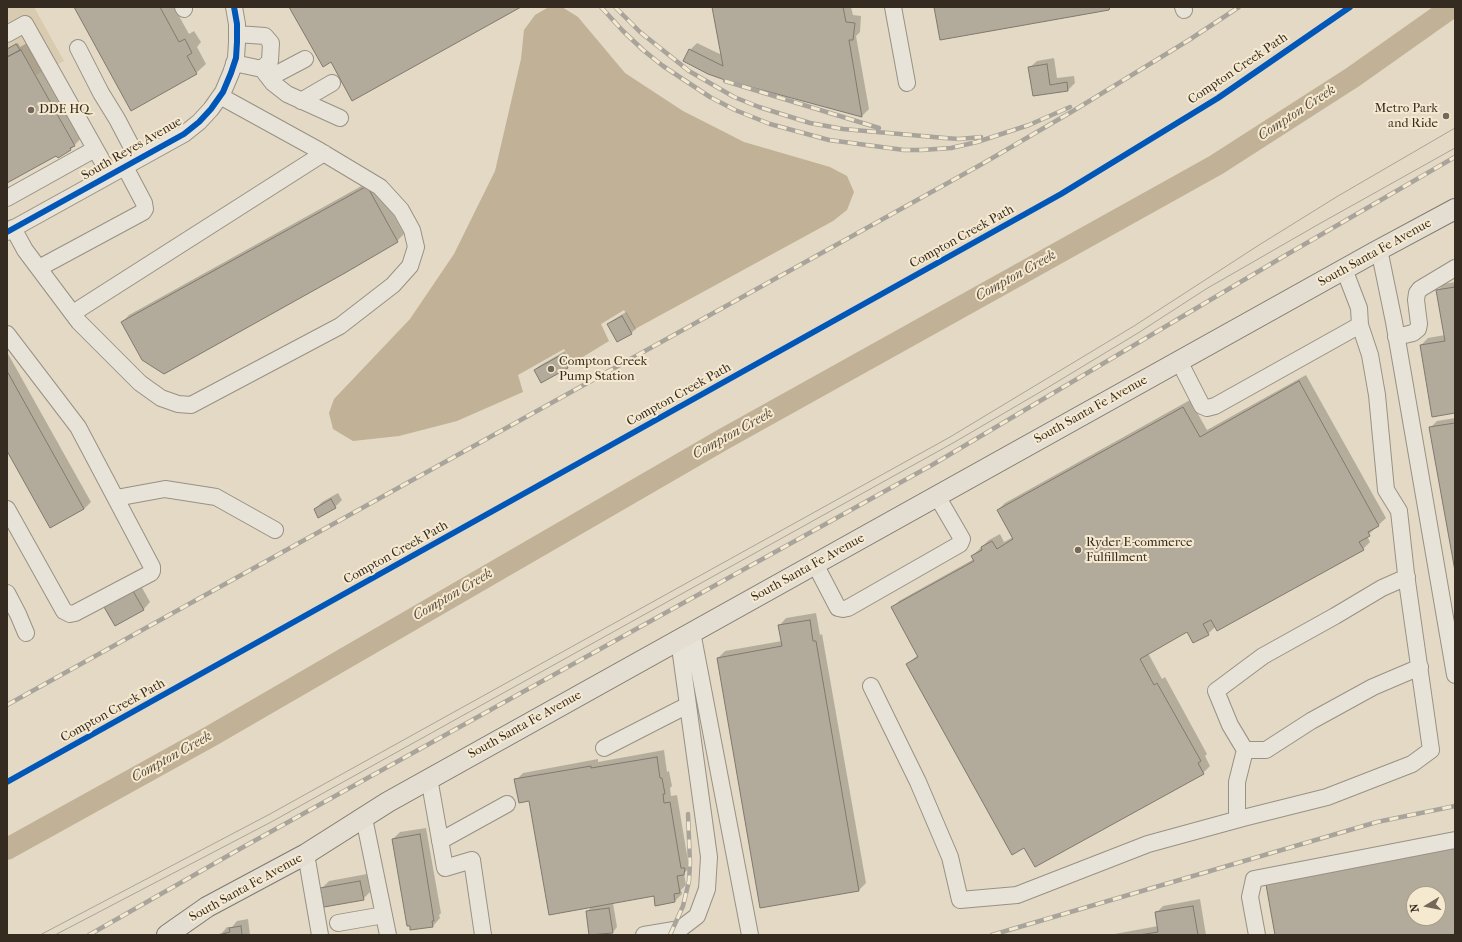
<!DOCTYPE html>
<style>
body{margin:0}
#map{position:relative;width:1462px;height:942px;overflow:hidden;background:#e3d9c4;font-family:"IM FELL French Canon",serif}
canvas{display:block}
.frame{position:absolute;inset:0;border:8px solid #362b20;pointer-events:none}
.north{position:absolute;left:1406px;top:886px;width:40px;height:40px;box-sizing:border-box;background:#f5e9d0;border:1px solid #a99d8a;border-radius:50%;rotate:260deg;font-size:11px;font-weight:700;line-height:16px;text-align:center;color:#362b20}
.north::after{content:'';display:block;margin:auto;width:14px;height:18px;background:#736859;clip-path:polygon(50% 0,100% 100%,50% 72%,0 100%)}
</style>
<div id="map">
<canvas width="1462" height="942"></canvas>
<div class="frame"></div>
<div class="north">N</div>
</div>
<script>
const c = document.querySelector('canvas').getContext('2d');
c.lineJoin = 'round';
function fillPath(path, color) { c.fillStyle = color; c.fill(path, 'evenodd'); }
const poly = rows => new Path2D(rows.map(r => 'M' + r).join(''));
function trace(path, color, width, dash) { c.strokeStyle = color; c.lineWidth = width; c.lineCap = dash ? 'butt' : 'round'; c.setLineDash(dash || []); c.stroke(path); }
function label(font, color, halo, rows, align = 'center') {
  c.font = font + ' "IM FELL French Canon",serif'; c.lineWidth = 4; c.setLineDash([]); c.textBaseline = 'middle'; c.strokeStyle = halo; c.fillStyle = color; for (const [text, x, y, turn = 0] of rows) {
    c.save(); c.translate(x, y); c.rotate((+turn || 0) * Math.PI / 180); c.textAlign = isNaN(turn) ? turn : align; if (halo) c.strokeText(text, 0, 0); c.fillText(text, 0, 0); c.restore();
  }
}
const green = poly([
 [7,7,34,7,64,61,36,75,21,50,20,50,16,44,7,49]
]);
const water = poly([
 [562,7,578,17,625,73,683,111,744,142,830,167,847,176,854,192,847,210,833,221,635,329,624,310,601,324,609,341,573,363,564,349,518,375,523,392,457,421,399,436,353,441,333,429,329,413,334,399,410,319,454,254,495,171,521,59,524,30,535,15,547,8]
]);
const shadow = poly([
 [75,7,174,7,189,34,194,31,201,42,197,47,206,64,196,73],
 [713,7,851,7,853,15,861,16,860,32,856,36,869,109,862,116,725,79,690,50,697,43,722,55],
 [31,41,84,135,71,149,58,156,57,154,7,182,7,49,18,43,20,47],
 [1054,58,1057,78,1074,76,1075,83,1068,90,1034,95,1029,68,1037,61],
 [374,179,404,234,397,241,122,322,129,315],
 [1455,282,1455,412,1421,345,1428,338,1445,335,1437,291,1444,284],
 [626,312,636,329,631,333,608,324,613,320],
 [565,351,572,363,567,367,535,370,539,366],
 [7,352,91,502,84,509,7,449],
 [1306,375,1386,518,1367,536,1370,542,1363,549,1216,626,1208,634,1194,642,1188,631,1148,653,1162,679,1165,677,1207,754,1205,756,1210,766,1203,773,1025,847,907,664,918,655,892,608,899,601,974,559,972,556,989,540,1000,534,1004,542,1013,537,998,510,1005,503,1190,400,1207,430],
 [1455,418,1455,566,1430,428,1437,421],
 [338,493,342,500,335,507,315,509,322,502],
 [140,584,150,602,143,610,105,607,112,600],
 [816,613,820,635,822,634,866,883,859,890,761,907,718,658,725,651,782,641,779,626,786,618],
 [664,750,667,772,669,771,672,786,670,788,671,796,677,795,688,861,691,862,691,867,684,873,686,885,681,890,682,894,675,901,654,895,613,903,617,927,613,932,590,935,587,912,592,906,530,800,516,780,523,773,598,759,598,762],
 [426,828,441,913,439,915,440,918,433,926,411,929,393,839,400,832],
 [367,874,370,892,363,899,322,888,329,881],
 [1200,899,1206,935,1109,935,1158,926,1156,913,1163,906],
 [248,919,250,935,215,935,222,933,227,927,232,927,237,921]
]);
const river = poly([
 [7,849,211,736,722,440,1216,165,1353,77,1452,7]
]);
const building = poly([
 [74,7,160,7,179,42,185,39,192,53,187,56,197,74,131,111,74,7],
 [289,7,521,7,352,101,331,62,323,67,289,7],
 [712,7,843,7,846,22,855,23,853,40,849,40,862,117,725,80,708,74,683,61,689,49,723,66,712,7],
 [934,7,1110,7,1109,10,940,40,934,7],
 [16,44,20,50,7,57,7,49,16,44],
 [21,50,75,146,70,148,71,150,58,158,56,156,7,183,7,57,21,50],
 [1047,64,1050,85,1067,82,1068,91,1033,96,1028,67,1047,64],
 [367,186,398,242,345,273,164,374,142,360,121,322,367,186],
 [1455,287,1455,413,1432,417,1420,345,1445,341,1436,290,1455,287],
 [622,316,632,334,617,342,607,324,622,316],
 [561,355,568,368,541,383,534,370,561,355],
 [7,371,84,509,50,528,7,451,7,371],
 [1299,381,1379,526,1368,532,1370,536,1359,542,1364,550,1217,631,1211,620,1203,624,1209,635,1193,643,1187,632,1140,659,1154,685,1157,683,1201,761,1198,763,1204,774,1035,867,1024,848,1012,855,906,664,918,657,891,607,974,561,971,556,982,550,981,547,992,541,997,549,1013,539,997,510,1183,407,1200,437,1299,381],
 [1455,423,1455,571,1429,427,1455,423],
 [331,499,336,508,318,518,314,509,331,499],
 [133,591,144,610,115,626,104,607,133,591],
 [810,620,813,641,816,641,859,891,760,908,717,658,782,646,778,625,810,620],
 [657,757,660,778,662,778,665,794,663,794,664,803,670,802,681,868,685,868,684,875,677,876,680,893,674,894,675,902,655,906,654,896,549,915,529,801,519,803,514,779,591,766,591,768,657,757],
 [420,834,434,921,432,921,433,927,410,930,410,926,407,926,392,839,420,834],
 [1455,845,1455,935,1275,935,1265,879,1455,845],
 [1414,894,1438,894,1438,918,1414,918,1414,894],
 [360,881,364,900,324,907,320,888,360,881],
 [1193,906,1198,935,1139,935,1158,932,1155,912,1193,906],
 [609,908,613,933,589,935,586,911,609,908],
 [241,926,242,935,219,935,230,932,229,928,241,926]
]);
const minor = poly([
 [183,7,184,9],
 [893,7,907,83],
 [1183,7,1184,10],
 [7,34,25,24,110,175],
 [237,34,265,36,271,43,270,61,262,69],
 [78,48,101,93,117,119,138,159],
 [234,63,262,69,273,83,287,94,340,118],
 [269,78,305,59],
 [301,101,332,83],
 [7,198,95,149],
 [13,228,25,250,79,322,140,383,161,398,178,404,191,405,340,326,393,285,410,266,416,247,412,230,401,210,380,187,320,151,220,96],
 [7,232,184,134,199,122,211,109,223,92,231,73,236,58,237,42,237,24,234,7],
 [1379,249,1394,322,1455,675],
 [39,268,143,212,145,209,144,203,125,167],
 [73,313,324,153],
 [7,334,78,427,152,567,152,571,151,573,75,613,70,614,64,611,7,509],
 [1396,337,1413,333,1418,329,1419,324,1416,300,1417,293,1420,289,1455,268],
 [1179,361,1202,406,1207,408,1215,406,1360,325,1359,308,1344,269],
 [116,498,165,489,216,497,275,530],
 [815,564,838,608,843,609,848,608,960,544,962,539,937,496],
 [7,593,18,614,26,633],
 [692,632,750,935],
 [871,686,918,782,950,857,960,900,1017,895,1148,844,1243,818,1327,797,1412,764,1431,750,1406,574,1399,511,1386,490,1377,395,1370,355,1360,325],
 [604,748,688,705],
 [1245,750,1230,725,1216,691,1263,656,1335,616,1382,588,1407,577],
 [429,778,445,868,472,860,483,935],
 [364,818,388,935],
 [1237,819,1237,782,1245,750,1266,750,1311,721,1373,687,1420,667],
 [440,841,507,804],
 [306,854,320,935],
 [338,923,384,915],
 [644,935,680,929,697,916,707,889,709,857,679,640],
 [1257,935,1250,897,1254,879,1455,840]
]);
const major = poly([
 [167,935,207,907,306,854,388,802,1375,252,1455,209]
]);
const tram = poly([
 [40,935,270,814,950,437,1134,326,1259,245,1338,196,1455,128],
 [55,935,273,821,953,443,1047,388,1138,333,1206,289,1319,224,1455,148]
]);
const rail = poly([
 [601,7,623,31,643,50,663,66,710,97,735,110,770,124,829,140,904,150,922,150,951,148,977,142,1029,125,1070,107],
 [615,7,640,32,689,71,734,97,759,107,810,123,843,129,945,138,959,139,981,137],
 [725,81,879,128],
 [7,705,982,164,1073,111,1189,40,1239,7],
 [89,935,245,846,932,465,1286,255,1455,157],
 [670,935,683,906,689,881,690,863,688,814],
 [992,935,1377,822,1455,806]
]);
const cycleway = poly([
 [7,232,184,134,199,122,211,109,223,92,231,73,236,58,237,42,237,24,234,7],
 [7,782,1061,194,1218,98,1350,7]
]);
const markers = [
 [31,110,4,"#736859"],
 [1446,116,4,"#736859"],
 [551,369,4,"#736859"],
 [1078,550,4,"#736859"]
];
const streetNames = [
 ["Compton Creek Path",1238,69,-34],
 ["South Reyes Avenue",132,149,-30],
 ["Compton Creek Path",962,237,-29],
 ["South Santa Fe Avenue",1375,253,-29],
 ["Compton Creek Path",679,395,-29],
 ["South Santa Fe Avenue",1091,410,-29],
 ["Compton Creek Path",396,553,-29],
 ["South Santa Fe Avenue",808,568,-29],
 ["Compton Creek Path",113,711,-29],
 ["South Santa Fe Avenue",525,725,-29],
 ["South Santa Fe Avenue",246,888,-29]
];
const poiNames = [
 ["Metro Park",1438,109,"right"],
 ["and Ride",1438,124,"right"],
 ["DDE HQ",39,110],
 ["Compton Creek",559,362],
 ["Pump Station",559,377],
 ["Ryder E-commerce",1086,543],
 ["Fulfillment",1086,558]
];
const waterNames = [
 ["Compton Creek",1297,113,-33],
 ["Compton Creek",1016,276,-29],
 ["Compton Creek",733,434,-29],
 ["Compton Creek",453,595,-30],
 ["Compton Creek",172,757,-29]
];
fillPath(green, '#d9cbaf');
fillPath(water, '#c0b197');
fillPath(shadow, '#0003');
trace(river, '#c0b197', 22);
fillPath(building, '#b2ab9c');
trace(building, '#80796e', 1);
trace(minor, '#989184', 18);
trace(major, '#80796e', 22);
trace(minor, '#e8e3d8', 16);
trace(major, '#e4ded2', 20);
trace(tram, '#a9a49b', 1);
trace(rail, '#a9a49b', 4.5);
trace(rail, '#f5e9d0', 3, [9]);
trace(cycleway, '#0057b8', 6);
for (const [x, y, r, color] of markers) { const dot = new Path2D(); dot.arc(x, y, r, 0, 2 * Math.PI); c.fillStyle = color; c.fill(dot); trace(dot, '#f5e9d0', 1.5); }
label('13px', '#362b20', '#f5e9d0', streetNames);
label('13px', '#362b20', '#f5e9d0', poiNames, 'left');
label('italic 14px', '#5b4e3e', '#f5e9d0', waterNames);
</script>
